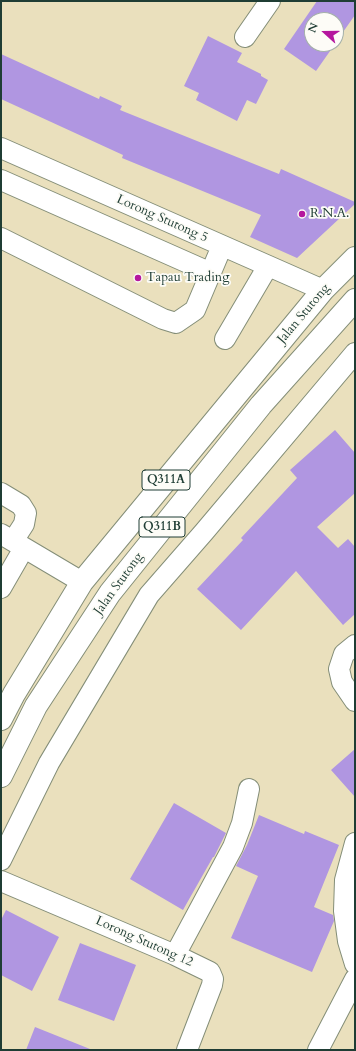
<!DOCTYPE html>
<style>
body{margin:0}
#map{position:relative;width:356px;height:1051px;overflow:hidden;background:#eae0bd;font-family:Cardo,serif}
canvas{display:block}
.frame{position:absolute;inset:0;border:2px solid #1f3d34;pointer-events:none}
.north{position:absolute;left:304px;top:12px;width:40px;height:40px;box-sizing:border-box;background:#fdfcf7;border:1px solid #a4b0a9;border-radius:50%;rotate:291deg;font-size:11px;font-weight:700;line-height:16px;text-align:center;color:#1f3d34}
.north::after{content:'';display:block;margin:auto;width:14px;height:18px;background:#b5179e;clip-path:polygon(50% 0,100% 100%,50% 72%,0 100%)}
</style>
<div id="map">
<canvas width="356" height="1051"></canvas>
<div class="frame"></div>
<div class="north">N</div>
</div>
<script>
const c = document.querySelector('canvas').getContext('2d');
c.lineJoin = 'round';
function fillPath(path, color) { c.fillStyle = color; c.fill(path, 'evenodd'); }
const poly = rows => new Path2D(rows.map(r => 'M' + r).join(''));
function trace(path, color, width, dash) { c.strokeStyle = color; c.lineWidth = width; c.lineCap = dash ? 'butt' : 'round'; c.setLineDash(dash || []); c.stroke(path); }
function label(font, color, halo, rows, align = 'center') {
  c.font = font + ' Cardo,serif'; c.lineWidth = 3.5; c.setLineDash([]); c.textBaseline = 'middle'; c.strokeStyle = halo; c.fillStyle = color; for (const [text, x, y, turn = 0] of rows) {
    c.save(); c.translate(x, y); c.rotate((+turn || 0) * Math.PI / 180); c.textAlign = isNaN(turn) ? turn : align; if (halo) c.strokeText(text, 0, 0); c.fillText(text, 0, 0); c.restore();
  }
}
const building = poly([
 [317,1,355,1,355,15,336,42,336,20,312,20,312,44,335,44,316,71,284,49],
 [208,36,242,53,237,62,261,74,261,76,268,80,256,104,247,100,237,121,196,100,199,93,184,86],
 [1,54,99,99,100,96,122,106,120,110,279,174,281,169,355,202,355,204,297,258,250,237,261,215,122,158,123,155,1,99],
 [335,430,355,453,355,493,317,527,338,548,348,539,355,547,355,614,343,625,296,571,241,630,197,589,243,540,241,538,297,478,290,470],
 [355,749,355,797,331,770],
 [174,803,226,833,214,857,213,857,183,910,130,879],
 [259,815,304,834,305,831,339,845,314,907,333,915,334,921,312,972,231,938,258,876,236,866,247,845],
 [6,910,59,937,32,991,1,975,1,920],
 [80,943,136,965,114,1021,58,1000],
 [35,1027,90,1049,90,1050,26,1050]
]);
const minor = poly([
 [245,37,270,1],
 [1,148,323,290],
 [1,180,211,273],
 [1,238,163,319,176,323,195,310,222,246],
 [225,339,268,266],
 [1,493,21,505,26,513,24,524,13,541],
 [1,534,82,582],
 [1,588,24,548],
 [355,645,344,654,339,669,342,682,355,701],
 [355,843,345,880,344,911,348,941,355,964],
 [1,860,49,763,149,595,204,532,355,353],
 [1,881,175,955,210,972,213,979,212,985,187,1050],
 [175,955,233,847,242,823,249,789],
 [318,1050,355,979]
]);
const major = poly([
 [1,719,14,694,82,582,323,290,355,258],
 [1,776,36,706,110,593,261,405,355,300]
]);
const markers = [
 [302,214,4,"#b5179e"],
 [138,278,4,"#b5179e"]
];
const shields = [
 [166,480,48],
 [162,527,46]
];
const shieldNames = [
 ["Q311A",166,480],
 ["Q311B",162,527]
];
const poiNames = [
 ["R.N.A.",310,214],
 ["Tapau Trading",146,278]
];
const streetNames = [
 ["Lorong Stutong 5",162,219,24],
 ["Jalan Stutong",304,314,-50],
 ["Jalan Stutong",119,584,-54],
 ["Lorong Stutong 12",144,942,24]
];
fillPath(building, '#b096e1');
trace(minor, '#848e78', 22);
trace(major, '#848e78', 24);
trace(minor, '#fff', 20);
trace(major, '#fff', 22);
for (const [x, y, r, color] of markers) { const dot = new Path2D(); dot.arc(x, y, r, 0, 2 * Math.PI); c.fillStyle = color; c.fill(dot); trace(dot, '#fdfcf7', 1.5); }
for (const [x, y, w] of shields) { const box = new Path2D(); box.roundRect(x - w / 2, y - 10, w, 20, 3); c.fillStyle = '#fdfcf7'; c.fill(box); trace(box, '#1f3d34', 1); }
label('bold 12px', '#1f3d34', null, shieldNames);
label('13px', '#1f3d34', '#fdfcf7', poiNames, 'left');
label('13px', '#1f3d34', '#fdfcf7', streetNames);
</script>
